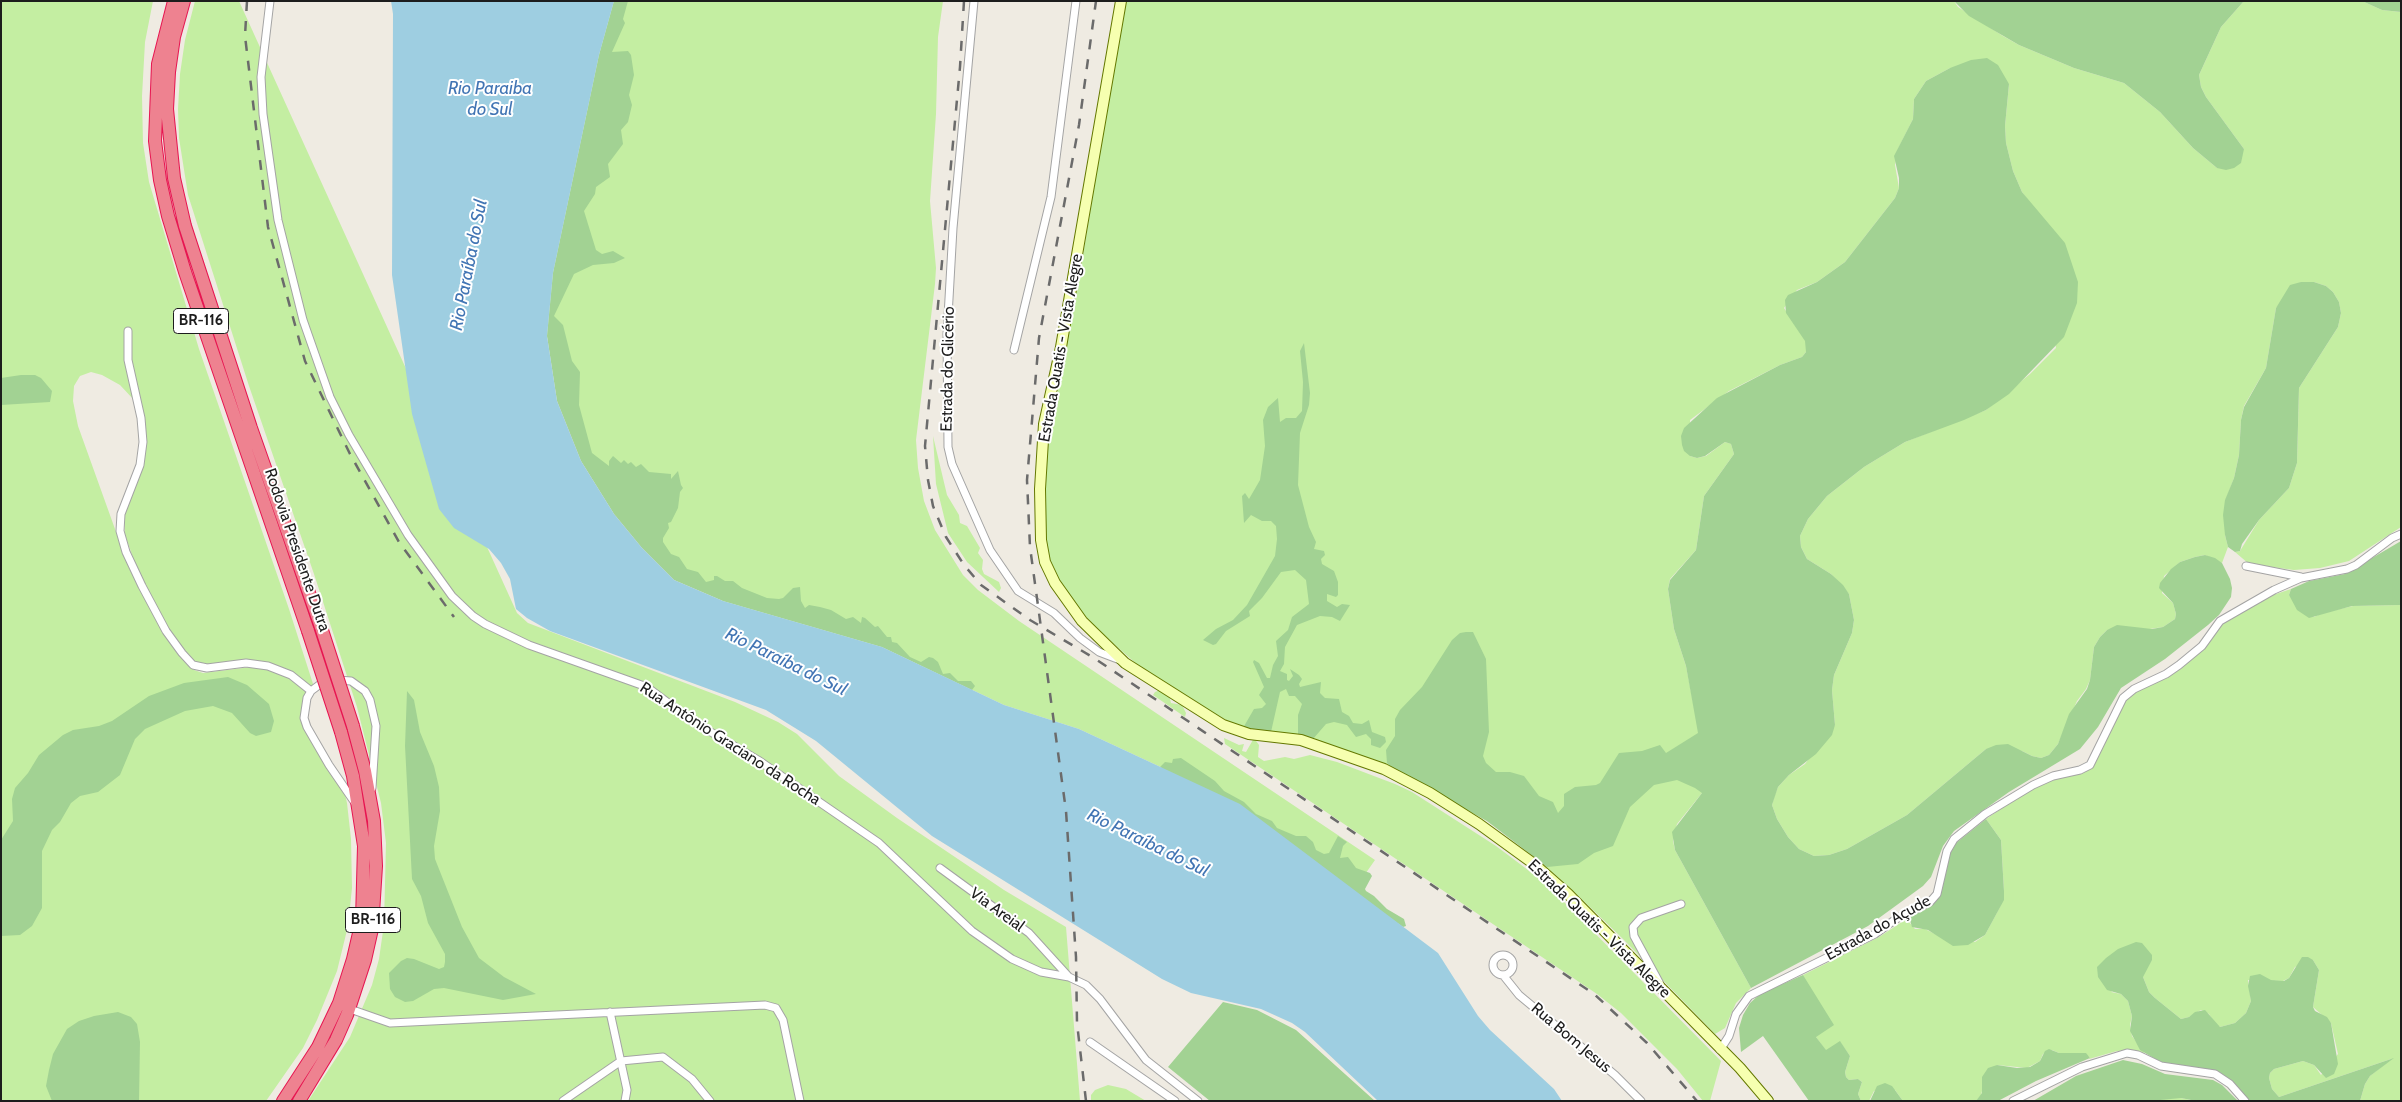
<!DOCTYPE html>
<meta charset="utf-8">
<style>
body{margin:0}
#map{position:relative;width:2402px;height:1102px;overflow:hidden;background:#efebe2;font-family:Cabin,sans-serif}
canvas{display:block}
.frame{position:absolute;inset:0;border:2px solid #1d1d1d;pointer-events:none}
</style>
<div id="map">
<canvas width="2402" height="1102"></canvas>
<div class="frame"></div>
</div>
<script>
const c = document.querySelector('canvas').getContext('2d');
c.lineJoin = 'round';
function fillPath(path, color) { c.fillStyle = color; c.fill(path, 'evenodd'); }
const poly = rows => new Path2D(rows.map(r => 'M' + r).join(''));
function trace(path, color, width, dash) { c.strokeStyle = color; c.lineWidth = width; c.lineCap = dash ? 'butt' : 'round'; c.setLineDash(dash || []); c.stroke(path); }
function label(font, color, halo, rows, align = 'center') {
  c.font = font + ' Cabin,sans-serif'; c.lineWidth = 4; c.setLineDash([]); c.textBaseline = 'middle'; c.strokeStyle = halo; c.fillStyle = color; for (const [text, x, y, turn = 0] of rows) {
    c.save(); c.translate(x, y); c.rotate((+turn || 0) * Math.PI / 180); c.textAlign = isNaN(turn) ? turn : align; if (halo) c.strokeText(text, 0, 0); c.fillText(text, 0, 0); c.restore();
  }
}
const grass = poly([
 [1,1,153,1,145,42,142,96,143,143,149,182,199,349,289,609,314,687,310,689,275,666,206,666,192,662,172,635,157,608,136,566,125,535,124,519,126,509,140,472,146,447,143,418,134,400,120,385,102,375,91,372,80,376,74,386,73,401,78,426,129,568,163,631,182,658,194,670,203,673,251,667,265,668,281,672,308,691,302,715,344,790,347,803,351,839,352,888,348,926,337,971,317,1020,303,1048,266,1101,1,1101],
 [195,1,239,1,517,613,528,623,735,702,778,722,797,734,839,776,897,818,1004,890,1066,927,1080,1101,308,1101,350,1037,372,985,379,959,384,924,386,843,381,803,357,707,314,574,249,386,188,195,179,138,178,109,180,74,185,40],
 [614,1,943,1,938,37,936,114,930,201,936,268,935,284,916,440,918,468,924,501,935,530,963,575,978,590,1019,621,1375,860,1354,890,1240,804,1079,729,1004,705,882,647,723,601,614,514,547,336,553,273,599,55],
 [1125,1,1954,1,1958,7,2003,36,2019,45,2074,68,2124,83,2160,112,2193,148,2217,168,2244,149,2206,97,2201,87,2199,75,2221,27,2244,1,2362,1,2382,10,2401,12,2401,527,2349,561,2320,568,2294,570,2249,564,2235,552,2240,551,2259,520,2289,488,2297,463,2299,388,2338,327,2341,313,2339,302,2333,292,2326,286,2314,282,2301,282,2276,308,2266,368,2244,406,2241,420,2239,455,2234,478,2225,502,2225,535,2228,547,2222,563,2205,555,2195,557,2180,562,2164,576,2162,593,2173,603,2176,614,2175,619,2163,627,2143,630,2131,627,2107,630,2100,637,2094,647,2090,680,2086,689,2077,701,2058,744,2049,755,2041,758,2032,756,2022,751,1986,749,1907,815,1847,849,1829,855,1814,856,1799,849,1788,837,1777,819,1772,805,1774,797,1778,787,1789,775,1805,764,1835,725,1832,690,1834,675,1852,633,1854,620,1849,594,1831,574,1807,559,1801,547,1800,536,1808,519,1827,496,1864,467,1905,442,1986,410,2030,374,2056,348,2035,210,2022,192,2013,171,2006,143,2005,126,2009,84,1950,68,1926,81,1914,99,1913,119,1898,149,1895,165,1899,188,1895,198,1845,262,1817,282,1797,290,1784,308,1806,341,1806,352,1802,357,1780,365,1729,391,1690,420,1690,456,1697,458,1706,456,1725,442,1731,444,1734,454,1704,496,1696,550,1670,579,1668,589,1674,629,1686,666,1702,748,1702,793,1677,824,1673,841,1675,850,1751,988,1736,1003,1725,1028,1715,1034,1622,938,1568,886,1522,846,1487,821,1386,765,1306,736,1247,729,1232,724,1139,666,1124,653,1096,628,1073,602,1056,577,1049,557,1046,536,1044,494,1047,446,1081,267],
 [933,436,947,495,959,515,960,523,967,526,980,548,978,553,983,560,982,569,984,574,999,582,1001,588,999,592,967,562,948,533,936,484],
 [2291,589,2289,595,2314,617,2322,613,2353,606,2401,605,2401,1101,2360,1101,2365,1084,2370,1076,2391,1059,2279,1097,2272,1089,2269,1078,2270,1073,2274,1069,2303,1061,2314,1065,2321,1075,2338,1054,2331,1023,2313,1007,2319,970,2313,960,2295,967,2289,978,2283,981,2248,980,2251,1001,2246,1013,2235,1023,2220,1027,2216,1025,2209,1014,2201,1010,2189,1017,2181,1019,2155,998,2149,992,2143,977,2143,972,2152,960,2111,992,2121,994,2128,1001,2132,1016,2130,1025,2132,1036,2145,1054,2134,1050,2117,1051,2089,1059,2090,1057,2059,1053,2052,1050,2043,1054,2040,1061,2027,1068,1997,1065,1983,1086,1981,1096,1976,1101,1903,1101,1895,1090,1874,1091,1869,1101,1861,1101,1858,1094,1862,1082,1858,1079,1849,1080,1846,1077,1845,1072,1850,1056,1840,1042,1826,1051,1816,1037,1803,975,1879,937,1911,916,1909,922,1915,929,1925,929,1935,934,1975,942,1985,935,2000,907,2004,891,2001,840,1986,819,2023,794,2052,779,2079,773,2091,768,2099,755,2123,704,2128,698,2139,689,2182,668,2209,642,2221,625,2230,618,2270,596],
 [1160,690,1169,695,1171,703,1182,705,1186,713,1185,717,1153,695,1155,692],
 [1224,738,1239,745,1244,744,1242,751,1246,752,1254,738,1259,745,1258,757,1264,761,1285,757,1294,759,1310,755,1337,762,1395,784,1412,792,1496,846,1536,876,1564,902,1721,1061,1710,1101,1703,1101,1677,1069,1621,1013,1597,994,1225,744],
 [1108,1085,1126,1089,1146,1101,1091,1101,1091,1095,1095,1090],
 [2161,1098,2181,1098,2196,1101,2150,1101]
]);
const forest = poly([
 [614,1,628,1,623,19,625,23,612,52,628,51,631,55,634,75,629,95,632,105,628,122,621,130,623,144,608,164,610,177,596,187,595,194,584,211,596,250,602,254,613,251,625,258,614,263,593,265,574,274,554,316,563,325,572,361,580,372,579,405,592,453,609,466,609,461,613,456,621,463,624,460,628,464,631,462,636,467,641,464,649,472,671,474,671,479,678,471,681,485,683,488,680,492,678,508,671,522,668,523,669,528,663,538,663,542,671,554,679,557,687,569,698,572,706,582,714,580,714,576,717,576,725,581,733,581,742,588,767,598,779,599,783,598,793,588,800,587,801,601,805,608,809,605,820,607,831,610,846,619,853,617,861,623,862,617,865,618,875,627,878,626,887,637,891,637,892,642,897,643,910,657,921,662,929,657,933,658,938,662,943,674,950,673,958,681,971,681,975,686,972,690,882,647,723,601,674,580,642,548,614,514,581,461,557,401,547,336,553,273,599,55],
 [1954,1,2244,1,2221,27,2199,75,2201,87,2206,97,2244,149,2241,163,2234,168,2226,170,2217,168,2193,148,2160,112,2124,83,2074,68,2019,45,1969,16],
 [2362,1,2401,1,2401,12,2382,10],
 [1987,58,1998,65,2009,84,2005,126,2006,143,2013,171,2022,192,2065,243,2078,282,2077,303,2064,337,2009,394,1986,410,1964,420,1905,442,1864,467,1827,496,1808,519,1800,536,1801,547,1807,559,1831,574,1843,585,1849,594,1854,620,1852,633,1834,675,1832,690,1835,725,1832,735,1816,754,1789,775,1778,787,1772,805,1777,819,1788,837,1799,849,1814,856,1829,855,1847,849,1907,815,1986,749,1996,745,2008,744,2032,756,2041,758,2049,755,2058,744,2069,714,2087,689,2090,680,2094,647,2100,637,2107,630,2117,625,2152,629,2163,627,2175,619,2176,614,2173,603,2159,588,2160,583,2171,569,2180,562,2195,557,2205,555,2215,558,2222,563,2230,579,2232,588,2231,597,2219,615,2208,625,2165,659,2121,688,2098,727,2080,749,2009,792,1954,831,1943,846,1931,877,1923,886,1868,926,1751,988,1675,850,1672,832,1702,793,1695,788,1677,780,1654,785,1630,807,1613,846,1594,853,1578,864,1547,867,1487,821,1392,768,1387,763,1386,750,1395,736,1395,719,1400,710,1422,687,1452,640,1460,633,1466,632,1473,632,1486,659,1489,732,1483,756,1486,763,1496,772,1510,772,1524,776,1539,796,1553,802,1558,813,1564,806,1564,794,1575,787,1596,785,1600,783,1619,753,1642,751,1660,745,1666,753,1698,733,1686,666,1674,629,1668,589,1670,580,1696,550,1704,496,1734,454,1731,444,1725,442,1705,456,1697,458,1690,456,1684,451,1682,445,1681,436,1684,428,1717,398,1780,365,1802,357,1806,352,1805,341,1786,313,1785,300,1788,295,1817,282,1845,262,1895,198,1899,188,1899,178,1894,156,1913,119,1914,99,1926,81,1950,68,1971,60],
 [2301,282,2314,282,2326,286,2333,292,2339,302,2341,313,2338,327,2299,388,2297,463,2289,488,2259,520,2242,544,2240,551,2235,552,2228,547,2225,535,2223,515,2225,500,2234,478,2239,455,2241,420,2244,407,2266,368,2276,308,2290,285],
 [1304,343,1310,393,1309,405,1300,433,1298,485,1309,527,1316,542,1314,549,1324,551,1325,555,1321,559,1322,564,1334,571,1338,582,1338,595,1336,597,1327,594,1327,601,1337,607,1342,604,1350,605,1340,621,1332,617,1320,616,1297,625,1285,647,1284,664,1280,671,1287,674,1287,680,1289,681,1293,676,1290,669,1299,675,1302,679,1299,684,1300,687,1321,682,1320,693,1325,698,1339,699,1342,712,1349,716,1353,723,1362,724,1369,720,1372,732,1385,737,1386,742,1380,748,1371,745,1371,739,1366,734,1356,737,1347,725,1334,722,1326,724,1313,739,1298,735,1298,715,1302,704,1295,696,1289,696,1286,689,1280,692,1271,732,1243,728,1254,709,1262,708,1266,704,1259,695,1264,687,1253,662,1254,660,1259,663,1267,678,1270,678,1273,665,1278,656,1276,641,1288,630,1292,617,1309,604,1306,580,1295,570,1281,572,1262,598,1249,611,1250,616,1226,631,1216,644,1213,645,1203,640,1216,629,1233,620,1247,605,1275,556,1277,539,1276,526,1271,521,1262,521,1251,515,1244,523,1242,496,1245,493,1249,499,1260,480,1265,446,1263,420,1268,407,1278,398,1280,422,1286,418,1296,418,1302,411,1303,382,1300,351],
 [21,375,35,375,41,378,52,391,50,402,1,405,1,378],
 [2401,541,2401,605,2352,606,2309,618,2297,610,2289,595,2291,589,2309,581,2345,574],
 [228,677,247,685,269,704,274,721,271,732,256,736,250,733,232,713,213,706,185,711,145,729,135,739,120,775,98,792,80,796,71,803,60,822,52,830,42,851,42,908,32,926,20,935,1,936,1,840,13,821,12,799,15,788,28,773,39,755,63,735,73,730,99,726,112,721,149,696,184,683],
 [407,691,414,700,420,732,434,766,439,787,440,811,434,846,435,859,462,927,479,958,504,977,536,994,503,1000,444,988,434,989,413,1001,405,1002,395,997,390,989,389,973,401,961,407,958,414,959,439,969,444,967,445,962,445,954,428,923,421,896,412,879,405,746],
 [1181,758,1215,781,1224,791,1244,802,1256,814,1272,821,1277,828,1296,836,1306,836,1313,842,1316,850,1324,854,1329,853,1338,836,1347,842,1343,846,1340,858,1348,857,1356,868,1370,873,1372,876,1365,889,1366,891,1374,896,1387,909,1404,919,1406,926,1403,927,1160,767,1165,762,1172,763,1173,759],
 [1986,819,2001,840,2004,891,2004,900,1985,935,1968,945,1953,946,1928,930,1912,927,1909,917,1928,908,1941,891,1948,858,1956,843],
 [2136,942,2142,943,2152,955,2152,960,2143,977,2149,992,2155,998,2181,1019,2189,1017,2195,1012,2205,1010,2220,1027,2235,1023,2246,1013,2251,1001,2248,986,2250,976,2260,974,2271,980,2284,981,2289,978,2302,957,2308,957,2313,960,2319,970,2313,1007,2315,1011,2327,1017,2331,1023,2338,1064,2334,1074,2326,1078,2314,1065,2303,1061,2274,1069,2270,1073,2269,1078,2272,1089,2279,1097,2394,1058,2370,1076,2365,1084,2360,1101,2247,1101,2233,1083,2218,1072,2201,1068,2164,1064,2140,1050,2130,1031,2132,1016,2128,1001,2121,994,2107,990,2098,977,2097,967,2106,958,2118,949],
 [1803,975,1834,1025,1816,1037,1826,1050,1840,1041,1850,1056,1845,1072,1846,1077,1849,1080,1858,1079,1862,1082,1858,1094,1861,1101,1809,1101,1763,1036,1741,1052,1739,1028,1743,1015,1750,1003,1760,994],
 [1223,1002,1257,1010,1296,1030,1375,1101,1210,1101,1168,1067],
 [118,1012,131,1017,137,1024,140,1042,139,1101,52,1101,46,1086,49,1070,53,1054,67,1029,79,1021,94,1016],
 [2049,1049,2059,1053,2086,1053,2090,1058,2036,1081,1998,1101,1976,1101,1982,1093,1982,1077,1988,1068,1997,1065,2017,1068,2030,1067,2040,1061,2045,1051],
 [2123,1060,2142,1064,2165,1074,2213,1080,2222,1085,2238,1101,2196,1101,2181,1098,2150,1101,2033,1101,2076,1076],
 [1885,1083,1892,1086,1903,1101,1870,1101,1877,1086]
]);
const water = poly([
 [391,1,614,1,599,55,553,273,547,336,557,401,581,461,614,514,642,548,674,580,723,601,882,647,1004,705,1079,729,1240,804,1438,953,1478,1016,1490,1030,1554,1089,1562,1101,1378,1101,1305,1032,1292,1023,1261,1009,1191,993,1162,979,932,836,816,741,766,710,550,631,527,618,516,609,510,579,501,563,489,549,454,528,439,509,412,414,392,275,393,14]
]);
const street = poly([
 [270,1,261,77,263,114,278,220,303,320,330,397,349,435,408,535,452,596,473,616,485,624,529,645,647,687,694,722,758,760,879,843,972,931,1012,959,1041,972,1069,977,1086,985,1100,999,1146,1060,1198,1101],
 [974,1,953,228,947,334,948,447,952,464,990,550,1018,591,1054,613,1080,638,1099,652,1120,660],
 [128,331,128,360,141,418,143,442,140,465,121,514,120,531,126,552,142,586,166,631,182,653,193,665,207,668,246,663,268,666,291,675,311,691],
 [1014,350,1051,197,1076,1],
 [2246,566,2301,577],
 [355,803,329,765,307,727,304,718,307,698,311,691,319,685,338,680,351,681,365,691,370,700,376,726,372,788],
 [940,868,1029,933,1069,977],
 '1493 965a10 10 0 1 1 20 0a10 10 0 1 1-20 0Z',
 [1503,975,1519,995,1615,1075,1641,1101],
 [1660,984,1634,936,1633,927,1641,918,1681,904],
 [350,1009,390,1023,765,1005,776,1008,783,1020,800,1101],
 [610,1012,627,1090,625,1101],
 [1090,1042,1175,1101],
 [1720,1050,1729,1036,1736,1014,1749,996,1875,934,1896,919,1930,902,1937,894,1947,851,1954,839,1985,814,2033,785,2053,776,2080,770,2090,765,2123,698,2134,689,2166,674,2179,665,2202,646,2220,621,2274,590,2301,578,2347,569,2356,565,2392,538,2401,534],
 [563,1101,621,1061,663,1057,692,1079,710,1101],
 [2013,1101,2082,1067,2127,1053,2138,1055,2161,1066,2215,1074,2230,1084,2245,1101]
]);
const secondary = poly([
 [1121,1,1061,347,1044,424,1040,489,1041,540,1045,562,1055,583,1082,621,1125,663,1223,725,1249,734,1301,740,1384,769,1430,793,1479,824,1534,864,1568,894,1740,1068,1768,1101]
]);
const highway = poly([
 [174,1,158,64,155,141,160,180,168,216,185,272,308,631],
 [184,1,174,37,169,72,167,109,174,178,185,226,251,428,321,627],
 [283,1101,318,1047,339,1003,353,959,362,920,364,846,353,776,341,732],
 [299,1101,336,1040,347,1015,365,960,372,929,376,866,374,821,365,771,353,726]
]);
const rail = poly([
 [247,1,245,36,268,227,305,361,350,454,399,542,454,617],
 [964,1,960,67,925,446,928,480,933,506,946,537,964,565,981,585,1030,620,1094,658,1594,994,1647,1043,1697,1101],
 [1086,1101,1077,1023,1076,957,1066,811,1030,547,1027,480,1039,338,1079,125,1096,1]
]);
const highwayBridge = poly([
 [321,627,353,726],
 [308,631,341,732]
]);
const shields = [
 [201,321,55],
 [373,920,55]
];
const shieldNames = [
 ["BR-116",201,321],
 ["BR-116",373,920]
];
const streetNames = [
 ["Estrada Quatis - Vista Alegre",1061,348,-80],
 ["Estrada do Glicério",948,369,-89],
 ["Rodovia Presidente Dutra",297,550,71],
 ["Rua Antônio Graciano da Rocha",730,744,33],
 ["Via Areial",997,910,36],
 ["Estrada do Açude",1878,928,-29],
 ["Estrada Quatis - Vista Alegre",1599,929,44],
 ["Rua Bom Jesus",1571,1038,40]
];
const waterNames = [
 ["Rio Paraiba",490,89],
 ["do Sul",490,110],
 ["Rio Paraíba do Sul",469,265,-79],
 ["Rio Paraíba do Sul",786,662,26],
 ["Rio Paraíba do Sul",1148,843,26]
];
fillPath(grass, '#c4eea2');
fillPath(forest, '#a2d293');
fillPath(water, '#9ecee1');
trace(street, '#a4a4a4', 9);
trace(secondary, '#647800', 12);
trace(highway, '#e71551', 14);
trace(street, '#fff', 7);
trace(secondary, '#f6ffb0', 10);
trace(highway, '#ee8290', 12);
trace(rail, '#6b6b6b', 2.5, [10, 10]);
trace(highwayBridge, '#e71551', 14, []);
trace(highwayBridge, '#ee8290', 12);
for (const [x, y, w] of shields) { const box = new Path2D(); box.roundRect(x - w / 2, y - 12.5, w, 25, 4); c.fillStyle = '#fff'; c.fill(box); trace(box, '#1d1d1d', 1); }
label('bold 15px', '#1d1d1d', null, shieldNames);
label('16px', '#1d1d1d', '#fff', streetNames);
label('italic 18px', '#4275b4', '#fff', waterNames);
</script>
